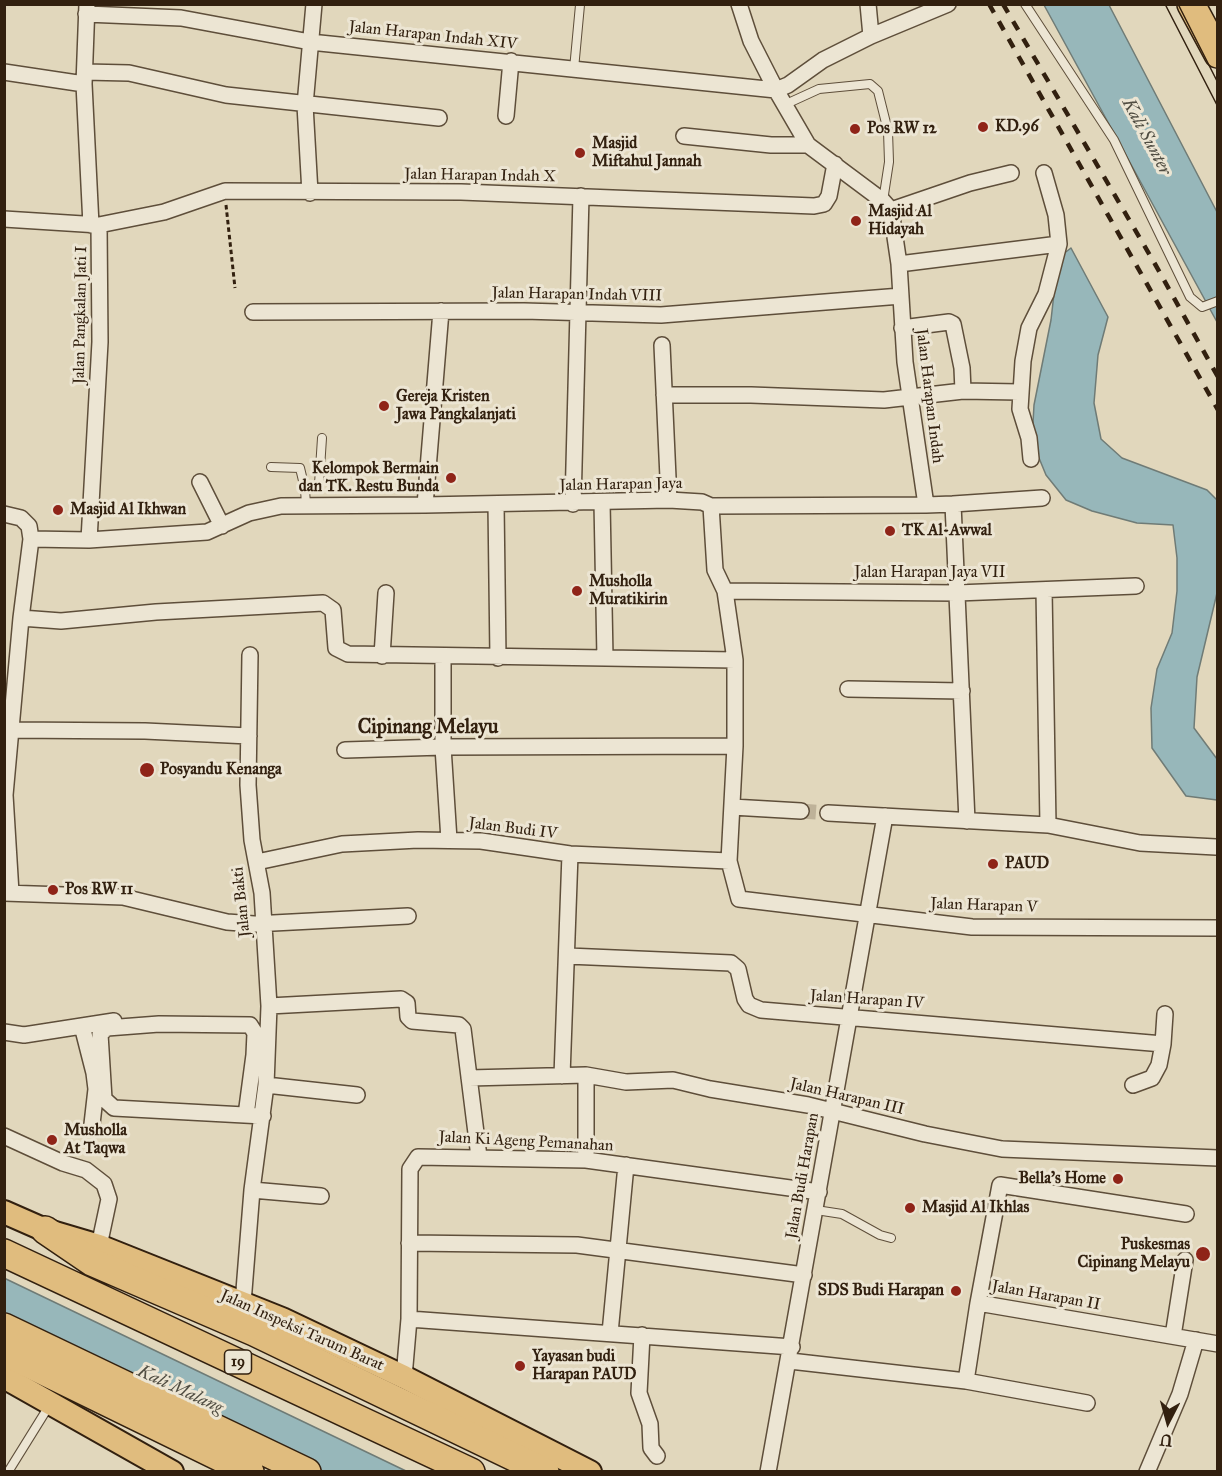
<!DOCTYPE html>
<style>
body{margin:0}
#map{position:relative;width:1222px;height:1476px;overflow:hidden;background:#e1d7bc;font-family:"IM FELL Great Primer",serif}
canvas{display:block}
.frame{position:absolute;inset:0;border:6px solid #32200f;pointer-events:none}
.north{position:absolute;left:1138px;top:1392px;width:60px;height:60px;-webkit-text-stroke:4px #ece5d3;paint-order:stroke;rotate:186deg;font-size:16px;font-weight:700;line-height:24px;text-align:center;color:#32200f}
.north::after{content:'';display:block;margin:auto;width:21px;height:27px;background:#32200f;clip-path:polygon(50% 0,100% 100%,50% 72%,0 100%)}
</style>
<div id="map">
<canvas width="1222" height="1476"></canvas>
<div class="frame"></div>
<div class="north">U</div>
</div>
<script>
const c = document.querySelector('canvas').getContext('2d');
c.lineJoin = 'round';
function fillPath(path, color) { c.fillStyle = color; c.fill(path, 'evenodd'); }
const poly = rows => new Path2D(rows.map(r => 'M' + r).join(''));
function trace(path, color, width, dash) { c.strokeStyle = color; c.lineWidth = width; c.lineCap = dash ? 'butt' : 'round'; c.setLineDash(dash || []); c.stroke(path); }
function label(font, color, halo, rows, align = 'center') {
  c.font = font + ' "IM FELL Great Primer",serif'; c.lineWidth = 6; c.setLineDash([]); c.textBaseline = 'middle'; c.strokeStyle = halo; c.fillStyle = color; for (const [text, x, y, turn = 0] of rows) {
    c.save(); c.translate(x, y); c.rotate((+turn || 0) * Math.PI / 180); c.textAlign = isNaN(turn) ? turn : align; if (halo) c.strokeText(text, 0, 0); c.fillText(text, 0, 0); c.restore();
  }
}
const water = poly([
 [1044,5,1109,5,1217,212,1217,322,1044,5],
 [1071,248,1108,317,1098,355,1094,403,1101,439,1122,458,1207,490,1217,500,1217,593,1197,677,1194,728,1217,759,1217,800,1186,796,1152,748,1151,708,1157,669,1172,633,1177,591,1177,558,1173,525,1137,523,1092,511,1066,500,1046,475,1032,441,1034,405,1051,320,1058,258,1071,248],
 [4,1278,208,1376,406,1471,307,1471,5,1327,4,1278]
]);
const minorTunnel = poly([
 [801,811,828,813]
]);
const path = poly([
 [226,205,235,288]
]);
const service = poly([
 [1025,4,1114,140,1190,297,1202,307,1218,301],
 [574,69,580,5],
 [784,105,819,89,870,84,878,91,888,131,889,162,883,201],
 [271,467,300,468,305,489],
 [306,505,305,489,315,489,319,484,322,438],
 [816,1210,842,1214,880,1235,891,1238],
 [8,1472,49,1406]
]);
const minor = poly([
 [87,4,84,84,91,225],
 [739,4,751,41,776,90,808,145,883,201,891,210,899,264,905,362,926,505,953,504,967,821],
 [868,4,871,36],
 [86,14,181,18,310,42,776,90,788,85,823,60,871,36,948,4],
 [4,72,84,84],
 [85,72,129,73,226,95,439,118],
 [506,116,511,61],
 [684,136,771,145,808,145],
 [310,193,305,105,314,4],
 [891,210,970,183,1011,173],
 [4,219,99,225,164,212,225,191,461,192,814,206,824,204,829,196,835,164],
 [899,264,1059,244],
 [441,311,425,505,669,500,702,502,711,506,926,505],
 [253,312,524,311,661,315,901,296],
 [902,328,949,322,953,324,962,368,963,391],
 [662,345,669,500],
 [664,395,751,395,884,400,963,391,1019,392],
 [1031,459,1029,438,1020,409,1023,361,1029,328,1046,294,1059,244,1056,215,1044,173],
 [200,482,222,526],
 [602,502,605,658],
 [496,504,498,658],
 [573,504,581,196],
 [953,504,1042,498],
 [711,506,715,570,725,591,735,660,735,746,729,861,739,899,972,927,1218,928],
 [4,514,21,518,29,526,31,539,21,618,5,795,11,893],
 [31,539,89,540,100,342,99,225],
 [89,540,207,532,249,513,281,506,425,505],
 [1044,590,1048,825],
 [725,591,957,593,1136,586],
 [21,618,61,621,156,612,323,603,333,610,336,648,348,654,735,660],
 [382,656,386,593],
 [443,657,443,747,449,840],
 [848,689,962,691],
 [9,730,145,731,249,736],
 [345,750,443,747,735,746],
 [732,807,801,811],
 [828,813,1048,825,1140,843,1216,847],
 [257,862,342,844,418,840,481,841,570,854,729,861],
 [4,893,123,897,227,922,254,924,408,916],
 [568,956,731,963,738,969,745,999,749,1005,761,1010,1163,1044,1165,1014],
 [269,1006,401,999,407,1003,408,1017,412,1021,459,1025,463,1029,479,1157],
 [82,1026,94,1073,96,1089,92,1124],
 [4,1032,24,1035,114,1021],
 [562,1076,570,854],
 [469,1078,586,1075,626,1082,673,1080,710,1089,808,1105,925,1134,1002,1149,1218,1158],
 [266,1085,357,1095],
 [1133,1085,1152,1078,1159,1065,1163,1044],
 [246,1115,254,1055,255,1033,250,1025,159,1024,107,1028,100,1034,104,1099,114,1108,263,1116],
 [4,1136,63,1163,86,1170,104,1184,109,1199,99,1246],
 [586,1160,586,1075],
 [252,1190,321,1196],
 [409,1243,577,1245,804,1275],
 [243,1303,252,1190,266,1085,269,1006,262,893,252,840,248,785,250,655],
 [978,1303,1000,1185,1186,1214],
 [409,1319,792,1347],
 [610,1333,626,1165],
 [642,1335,639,1393,650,1424,651,1448,657,1456],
 [1173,1336,1185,1260],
 [790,1361,966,1381,978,1303,1218,1344],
 [404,1377,409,1319,410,1169,418,1157,586,1160,819,1192],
 [966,1381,1087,1403],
 [768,1472,885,816],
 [1147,1472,1180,1394,1196,1340]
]);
const primary = poly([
 [4,1212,45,1230,99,1246,282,1319,404,1377,590,1472],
 [4,1377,172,1472]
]);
const motorway = poly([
 [1191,4,1218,54],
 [45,1230,92,1262,254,1332,545,1472],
 [4,1253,471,1472],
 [4,1327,307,1472],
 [4,1352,250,1472]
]);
const tram = poly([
 [1165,4,1218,107],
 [1178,4,1218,83]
]);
const rail = poly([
 [989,4,1218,410],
 [1003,4,1155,264,1218,377]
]);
const markers = [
 [983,127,6,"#8f2418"],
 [855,129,6,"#8f2418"],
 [580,153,6,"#8f2418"],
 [856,221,6,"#8f2418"],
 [384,406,6,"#8f2418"],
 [451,478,6,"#8f2418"],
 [58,510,6,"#8f2418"],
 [890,531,6,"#8f2418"],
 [577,591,6,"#8f2418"],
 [147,770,8,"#8f2418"],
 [993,864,6,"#8f2418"],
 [53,890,6,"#8f2418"],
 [52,1140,6,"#8f2418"],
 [1118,1179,6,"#8f2418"],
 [910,1208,6,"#8f2418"],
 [1203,1254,8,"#8f2418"],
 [956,1291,6,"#8f2418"],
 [520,1366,6,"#8f2418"]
];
const shields = [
 [238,1362,27]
];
const shieldNames = [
 ["19",238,1362]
];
const streetNames = [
 ["Jalan Harapan Indah XIV",433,36,6],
 ["Jalan Harapan Indah X",480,176,1],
 ["Jalan Harapan Indah VIII",577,295,1],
 ["Jalan Pangkalan Jati I",81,315,-89],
 ["Jalan Harapan Indah",929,396,83],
 ["Jalan Harapan Jaya",621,485,-1],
 ["Jalan Harapan Jaya VII",930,573],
 ["Jalan Budi IV",513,829,7],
 ["Jalan Bakti",242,902,-96],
 ["Jalan Harapan V",984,906,2],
 ["Jalan Harapan IV",867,1000,4],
 ["Jalan Harapan III",847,1097,13],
 ["Jalan Ki Ageng Pemanahan",526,1142,3],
 ["Jalan Budi Harapan",803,1176,-80],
 ["Jalan Harapan II",1046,1296,10],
 ["Jalan Inspeksi Tarum Barat",302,1331,24]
];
const poiNames = [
 ["KD.96",995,127],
 ["Pos RW 12",867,129],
 ["Masjid",592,144],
 ["Miftahul Jannah",592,162],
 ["Masjid Al",868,212],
 ["Hidayah",868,230],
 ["Gereja Kristen",396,397],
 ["Jawa Pangkalanjati",396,415],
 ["Kelompok Bermain",439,469,"right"],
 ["dan TK. Restu Bunda",439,487,"right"],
 ["Masjid Al Ikhwan",70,510],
 ["TK Al-Awwal",902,531],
 ["Musholla",589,582],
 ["Muratikirin",589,600],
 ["Posyandu Kenanga",160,770],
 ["PAUD",1005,864],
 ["Pos RW 11",65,890],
 ["Musholla",64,1131],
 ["At Taqwa",64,1149],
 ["Bella's Home",1106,1179,"right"],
 ["Masjid Al Ikhlas",922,1208],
 ["Puskesmas",1190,1245,"right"],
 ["Cipinang Melayu",1190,1263,"right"],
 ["SDS Budi Harapan",944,1291,"right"],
 ["Yayasan budi",532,1357],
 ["Harapan PAUD",532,1375]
];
const waterNames = [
 ["Kali Sunter",1146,137,62],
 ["Kali Malang",180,1390,25]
];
const quarterNames = [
 ["Cipinang Melayu",428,728]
];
fillPath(water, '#97b7ba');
trace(water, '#6f7b76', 1.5);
trace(minorTunnel, '#beb299', 15, [15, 8]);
trace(service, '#5e4e3a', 10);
trace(minor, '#5e4e3a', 18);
trace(primary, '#32200f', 26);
trace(motorway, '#32200f', 30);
trace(path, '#32200f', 3, [4.5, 3]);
trace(service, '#ece5d3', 8);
trace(minor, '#ece5d3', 15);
trace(primary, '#e0bc7e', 22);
trace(motorway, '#e0bc7e', 27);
trace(tram, '#32200f', 1.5);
trace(rail, '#32200f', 4.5, [10, 10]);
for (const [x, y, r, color] of markers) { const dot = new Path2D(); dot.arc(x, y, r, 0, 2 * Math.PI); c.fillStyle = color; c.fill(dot); trace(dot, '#ece5d3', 2); }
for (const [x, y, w] of shields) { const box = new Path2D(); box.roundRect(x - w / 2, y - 12, w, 24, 4.5); c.fillStyle = '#ece5d3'; c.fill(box); trace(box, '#32200f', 1.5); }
label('bold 15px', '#32200f', null, shieldNames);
label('16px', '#32200f', '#ece5d3', streetNames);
label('bold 16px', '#32200f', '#ece5d3', poiNames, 'left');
label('italic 18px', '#504d42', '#ece5d3', waterNames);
label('bold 20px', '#32200f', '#ece5d3', quarterNames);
</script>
